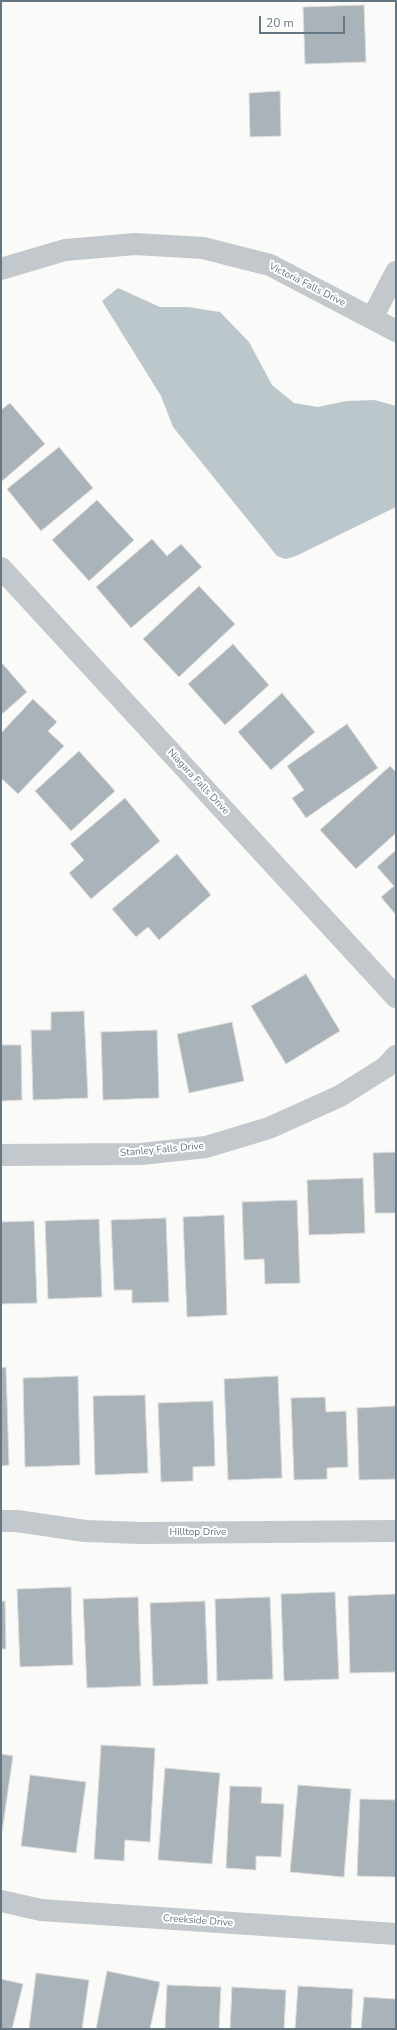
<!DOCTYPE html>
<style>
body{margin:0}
#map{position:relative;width:397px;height:2030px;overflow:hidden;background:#fafaf8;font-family:"Nunito Sans",sans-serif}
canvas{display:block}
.frame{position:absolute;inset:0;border:2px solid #657683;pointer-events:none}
.scale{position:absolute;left:259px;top:16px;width:86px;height:18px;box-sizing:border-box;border:2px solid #657683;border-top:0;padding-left:5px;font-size:12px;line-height:14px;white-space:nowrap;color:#657683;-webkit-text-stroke:3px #fff;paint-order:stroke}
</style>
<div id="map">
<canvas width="397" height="2030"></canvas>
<div class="frame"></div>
<div class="scale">20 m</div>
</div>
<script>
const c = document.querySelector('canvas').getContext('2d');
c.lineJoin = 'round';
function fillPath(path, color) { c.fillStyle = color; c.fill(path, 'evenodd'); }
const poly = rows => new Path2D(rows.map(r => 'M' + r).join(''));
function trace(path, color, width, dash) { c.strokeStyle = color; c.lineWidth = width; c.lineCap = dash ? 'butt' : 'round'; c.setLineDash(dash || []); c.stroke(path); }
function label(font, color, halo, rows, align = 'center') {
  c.font = font + ' "Nunito Sans",sans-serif'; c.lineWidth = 4; c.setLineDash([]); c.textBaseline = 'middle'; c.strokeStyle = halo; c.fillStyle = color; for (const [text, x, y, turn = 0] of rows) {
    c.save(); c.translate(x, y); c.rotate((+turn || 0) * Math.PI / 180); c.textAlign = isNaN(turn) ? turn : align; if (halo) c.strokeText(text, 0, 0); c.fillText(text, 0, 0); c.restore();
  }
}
const water = poly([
 [118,288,160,307,188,307,220,312,249,342,272,385,294,403,318,407,346,401,375,400,396,406,396,507,296,556,286,559,277,556,173,427,161,396,102,301]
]);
const building = poly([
 [364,5,366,62,305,64,303,7,364,5],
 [280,91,281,136,250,137,249,93,280,91],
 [10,403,45,444,1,482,1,410,10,403],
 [59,447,93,488,41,531,7,489,59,447],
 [97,500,134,540,89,581,52,540,97,500],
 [152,539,167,556,181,544,202,567,131,628,96,587,152,539],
 [199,586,235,624,179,677,143,639,199,586],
 [233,644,269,685,225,725,188,684,233,644],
 [1,662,27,692,1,715,1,662],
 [282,693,315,732,271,770,238,732,282,693],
 [33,699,57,722,48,731,64,746,18,794,1,778,1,733,33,699],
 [347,724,378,768,306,818,292,798,304,790,287,766,347,724],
 [79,751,115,791,71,831,35,791,79,751],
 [390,766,396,772,396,833,356,869,320,830,390,766],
 [125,798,160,841,91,899,69,873,84,860,70,844,125,798],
 [396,850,396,915,381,897,394,886,377,867,396,850],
 [177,854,211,895,159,940,148,927,136,937,112,909,177,854],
 [306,974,340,1031,286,1064,251,1006,306,974],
 [84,1011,88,1098,33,1100,31,1030,51,1030,51,1012,84,1011],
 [232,1022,244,1081,189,1093,177,1034,232,1022],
 [157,1030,159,1098,103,1100,101,1032,157,1030],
 [1,1045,21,1045,22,1100,1,1101,1,1045],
 [396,1152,396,1213,375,1213,373,1153,396,1152],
 [363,1178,365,1233,309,1235,307,1180,363,1178],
 [297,1200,300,1283,265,1284,264,1259,244,1260,242,1202,297,1200],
 [224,1215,227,1315,187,1317,183,1217,224,1215],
 [166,1218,169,1302,132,1303,132,1290,114,1290,111,1220,166,1218],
 [99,1219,102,1297,48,1299,45,1221,99,1219],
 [34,1221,37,1303,1,1304,1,1222,34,1221],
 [6,1367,9,1465,1,1466,1,1368,6,1367],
 [78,1376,80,1465,25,1467,23,1378,78,1376],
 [278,1376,282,1478,228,1480,224,1379,278,1376],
 [145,1395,148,1473,95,1475,93,1396,145,1395],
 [325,1397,326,1412,346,1411,348,1467,327,1468,327,1479,294,1480,291,1398,325,1397],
 [213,1401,215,1466,193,1467,193,1481,161,1482,158,1403,213,1401],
 [396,1406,396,1479,359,1480,357,1408,396,1406],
 [71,1587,73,1665,20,1667,17,1589,71,1587],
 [335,1592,339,1679,284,1681,281,1594,335,1592],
 [396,1594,396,1672,350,1673,348,1596,396,1594],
 [138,1597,141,1686,87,1688,83,1599,138,1597],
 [270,1597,273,1679,217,1681,215,1599,270,1597],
 [1,1601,5,1601,6,1649,1,1649,1,1601],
 [205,1601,208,1684,153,1686,150,1603,205,1601],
 [101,1745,155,1748,150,1842,125,1840,124,1861,94,1859,101,1745],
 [1,1754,13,1756,1,1839,1,1754],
 [165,1768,220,1773,212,1864,158,1860,165,1768],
 [30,1775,86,1782,76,1853,21,1846,30,1775],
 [298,1785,351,1789,344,1877,290,1872,298,1785],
 [230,1786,262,1787,261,1803,284,1804,281,1857,256,1856,256,1870,226,1868,230,1786],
 [360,1799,396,1800,396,1877,357,1876,360,1799],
 [107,1971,160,1982,150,2029,96,2029,107,1971],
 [36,1973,89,1980,82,2029,29,2029,36,1973],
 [1,1979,23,1984,12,2029,1,2029,1,1979],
 [167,1985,221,1987,219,2029,165,2029,167,1985],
 [298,1986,353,1989,351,2029,295,2029,298,1986],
 [232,1987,286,1990,284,2029,230,2029,232,1987],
 [364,1997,396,1999,396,2029,361,2029,364,1997]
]);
const street = poly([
 [1,269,65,250,135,244,203,248,270,265,396,331],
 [372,318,396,272],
 [1,568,396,997],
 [1,1155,141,1154,206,1147,269,1128,340,1096,386,1067,396,1056],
 [1,1521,17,1521,85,1531,141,1533,396,1531],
 [1,1901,41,1910,396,1934]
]);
const streetNames = [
 ["Victoria Falls Drive",307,285,27],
 ["Niagara Falls Drive",198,782,47],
 ["Stanley Falls Drive",162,1150,-5],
 ["Hilltop Drive",198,1533],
 ["Creekside Drive",198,1921,4]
];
fillPath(water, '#bbc7cb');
fillPath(building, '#aab3b9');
trace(building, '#dcdcda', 1);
trace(street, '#c3c8cc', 22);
label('10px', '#657683', '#fff', streetNames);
</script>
